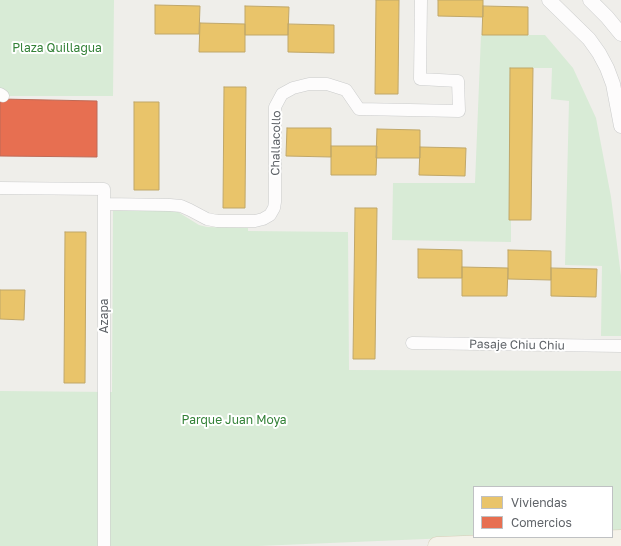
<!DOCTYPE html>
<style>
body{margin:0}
#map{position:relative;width:621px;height:546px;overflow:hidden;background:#efeeea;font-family:"Golos Text",sans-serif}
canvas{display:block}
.legend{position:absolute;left:473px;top:486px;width:140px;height:52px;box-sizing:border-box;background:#fff;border:1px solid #bfc1c3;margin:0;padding:5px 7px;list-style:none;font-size:12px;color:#5f6368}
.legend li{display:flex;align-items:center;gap:8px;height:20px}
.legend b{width:20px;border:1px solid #bfc1c3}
</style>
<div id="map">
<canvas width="621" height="546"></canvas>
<ul class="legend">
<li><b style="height:11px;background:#e9c46a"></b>Viviendas</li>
<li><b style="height:11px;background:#e76f51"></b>Comercios</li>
</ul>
</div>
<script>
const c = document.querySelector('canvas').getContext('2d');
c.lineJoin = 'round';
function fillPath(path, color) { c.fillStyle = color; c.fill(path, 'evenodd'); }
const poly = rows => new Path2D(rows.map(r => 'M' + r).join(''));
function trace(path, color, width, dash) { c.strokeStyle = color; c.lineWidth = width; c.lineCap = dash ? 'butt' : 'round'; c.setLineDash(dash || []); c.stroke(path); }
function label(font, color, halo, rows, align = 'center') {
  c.font = font + ' "Golos Text",sans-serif'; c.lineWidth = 4; c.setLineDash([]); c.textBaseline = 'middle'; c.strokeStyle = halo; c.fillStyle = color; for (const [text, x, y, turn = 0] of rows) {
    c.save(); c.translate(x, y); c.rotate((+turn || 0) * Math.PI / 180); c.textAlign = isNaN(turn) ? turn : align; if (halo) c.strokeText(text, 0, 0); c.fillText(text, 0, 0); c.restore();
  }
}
const green = poly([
 [0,0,114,0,113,96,8,96,0,89],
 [481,35,545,35,573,68,596,118,611,197,621,276,621,336,601,336,602,266,565,265,569,101,551,99,552,68,511,68,511,242,392,240,393,183,475,183],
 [113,210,168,210,178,212,199,225,207,227,248,228,248,231,348,232,349,370,621,371,621,530,612,531,612,487,474,487,474,537,258,546,0,546,0,391,112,392]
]);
const homes = poly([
 [376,0,399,0,398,94,375,94,376,0],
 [438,0,483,0,483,17,438,16,438,0],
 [155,5,200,6,199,34,155,34,155,5],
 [245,6,289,7,288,35,245,35,245,6],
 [483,6,528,7,528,35,482,35,483,6],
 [200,23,245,24,245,52,199,52,200,23],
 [288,24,334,25,334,53,288,52,288,24],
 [510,68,533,68,531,220,509,220,510,68],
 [224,87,246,87,245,208,223,208,224,87],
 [134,102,159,102,159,190,134,190,134,102],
 [287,128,331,128,331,157,286,156,287,128],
 [377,129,420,130,420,158,376,158,377,129],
 [331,146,377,146,376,175,331,175,331,146],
 [420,147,466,148,465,176,419,175,420,147],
 [355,208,377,208,375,359,353,359,355,208],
 [65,232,86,232,85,383,64,383,65,232],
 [418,249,462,250,462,278,418,278,418,249],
 [508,250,551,251,551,280,508,279,508,250],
 [462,267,508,268,507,296,462,296,462,267],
 [551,268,597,269,596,297,551,296,551,268],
 [0,290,25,290,24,320,0,319,0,290]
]);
const shops = poly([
 [0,99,97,101,97,157,0,156,0,99]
]);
const minor = poly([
 [0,94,3,96],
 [0,188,104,189,104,546],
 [104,204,170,205,181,206,190,210,207,219,217,221,255,221,263,219,270,215,274,208,275,202,275,107,282,94,293,88,309,84,327,84,346,90,359,109,459,111,458,81,420,79,421,0],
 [412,343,621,346]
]);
const tertiary = poly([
 [549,0,589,39,599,53,607,68,613,84,621,126],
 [590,0,607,17,621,34]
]);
const primary = poly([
 [437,546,621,539]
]);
const parkNames = [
 ["Plaza Quillagua",57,48],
 ["Parque Juan Moya",234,420]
];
const streetNames = [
 ["Challacollo",276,143,-89],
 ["Azapa",104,316,-90],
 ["Pasaje Chiu Chiu",517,345,1]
];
fillPath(green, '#d8ebd6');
fillPath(homes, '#e9c46a');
trace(homes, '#c0a769', 1);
fillPath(shops, '#e76f51');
trace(shops, '#be6b58', 1);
trace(minor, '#cbcccc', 13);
trace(tertiary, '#cbcccc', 15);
trace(primary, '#d7ceb8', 19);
trace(minor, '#fdfcfc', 12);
trace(tertiary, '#fdfcfc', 14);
trace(primary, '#f4f2e9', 18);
label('12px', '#348238', '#fff', parkNames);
label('12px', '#5f6368', '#fff', streetNames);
</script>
